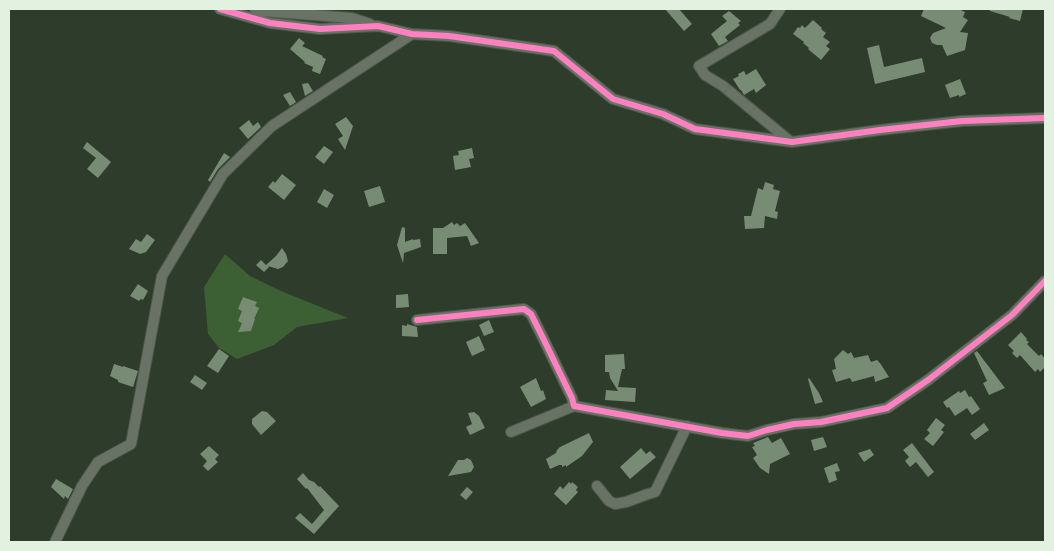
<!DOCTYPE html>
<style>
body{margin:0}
#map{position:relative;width:1054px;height:551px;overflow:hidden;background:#2e3c2b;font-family:"Sofia Sans Condensed",sans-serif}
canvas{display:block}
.frame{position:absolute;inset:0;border:10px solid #e3f2e0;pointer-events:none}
</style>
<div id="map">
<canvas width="1054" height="551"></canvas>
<div class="frame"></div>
</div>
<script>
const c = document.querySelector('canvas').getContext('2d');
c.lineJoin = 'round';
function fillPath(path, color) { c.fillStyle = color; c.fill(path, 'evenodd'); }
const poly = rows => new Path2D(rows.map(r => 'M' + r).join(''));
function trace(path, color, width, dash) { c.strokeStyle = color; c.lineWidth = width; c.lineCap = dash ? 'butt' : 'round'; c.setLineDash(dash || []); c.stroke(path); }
const green = poly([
 [225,254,250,276,281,291,348,318,297,327,274,345,237,359,219,348,208,334,204,287]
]);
const building = poly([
 [665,9,679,9,692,24,684,31],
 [924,9,959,9,965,12,963,17,968,20,960,32,968,33,965,50,947,56,942,45,937,45,932,43,930,38,933,33,946,28,921,16],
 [990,9,1023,9,1020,21,1009,18,1010,17,990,11],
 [729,11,741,21,738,23,740,25,725,37,728,41,719,46,711,34,727,21,722,16],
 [813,20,822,28,821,29,826,33,823,37,830,42,826,46,830,49,821,60,808,49,809,48,803,43,804,42,793,34,798,27,800,28,802,25,805,28],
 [299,38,305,43,302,46,323,56,322,57,326,59,320,74,312,71,313,67,304,63,305,62,290,49],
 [879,45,884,67,922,58,925,72,875,84,867,48],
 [756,69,766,85,756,93,754,89,744,95,741,90,740,90,733,79,739,76,738,74,744,71,746,75],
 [960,79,966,94,959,97,959,95,950,98,945,85],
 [308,83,313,91,305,96,302,84],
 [290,92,296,102,290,106,283,95],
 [346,117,353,126,345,150,338,139,343,136,335,124],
 [249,120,253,126,258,122,261,127,248,139,239,128],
 [87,142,111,162,98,178,87,169,96,158,83,148],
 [324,146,333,152,324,164,315,157],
 [472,148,474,158,469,159,471,167,455,170,453,156,459,155,458,151],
 [224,153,230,157,218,169,210,182,208,180],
 [282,174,296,185,284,200,268,187,273,181,275,183],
 [765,182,774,185,773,189,780,191,775,211,778,212,777,219,765,216,764,228,745,229,744,216,751,216,758,188,763,190],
 [380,186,385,202,369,207,364,191],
 [324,189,334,195,327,208,317,202],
 [452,222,454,225,457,223,460,226,465,223,479,243,471,246,467,236,447,238,447,254,433,254,433,228,443,228],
 [402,227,405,228,405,242,413,239,413,240,420,239,421,247,404,253,403,263,397,245],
 [147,234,155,240,146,252,140,254,129,249,136,239,141,242],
 [282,248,286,254,288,261,283,267,278,269,268,266,269,267,264,272,256,265,261,260,266,265,276,256],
 [138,284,148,291,143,300,141,299,139,301,130,296],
 [408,294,409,307,396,308,396,295],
 [243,297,257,302,255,306,259,308,254,319,255,319,251,331,238,332,242,323,238,321,242,311,238,309],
 [489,320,494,332,484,336,479,325],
 [407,324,417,327,418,337,402,336,402,325,407,326],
 [1021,332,1027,339,1026,340,1029,342,1027,344,1039,356,1041,354,1045,359,1045,367,1040,372,1038,369,1035,372,1020,355,1017,358,1012,353,1014,351,1008,345],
 [479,336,485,350,472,356,466,342],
 [219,349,229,356,218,373,207,366],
 [843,350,848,354,851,352,854,358,868,355,871,362,877,360,880,363,889,377,875,382,874,376,852,382,850,378,836,382,832,370,836,369,834,359],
 [977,351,986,363,1005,388,989,395,983,383,987,381,974,353],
 [624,354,625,369,622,369,618,387,636,388,635,402,605,400,606,390,618,391,610,378,609,372,605,372,605,355],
 [114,364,123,367,123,366,138,371,133,387,118,382,118,380,110,376],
 [195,375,207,383,202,390,190,382],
 [536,378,541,391,543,390,546,399,531,407,520,387],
 [809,378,819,393,823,402,815,404,808,379],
 [965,390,969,397,971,396,980,409,972,415,967,408,955,416,949,407,947,408,943,402,959,391,960,393],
 [262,411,267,412,276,421,261,435,252,424,252,419],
 [474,412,479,416,485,428,470,435,466,427,472,424,468,413],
 [936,418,945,425,941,430,944,432,933,446,924,439,930,433,927,430],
 [984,423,989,430,975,440,970,434],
 [589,433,593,442,582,456,566,467,566,465,562,467,562,465,559,465,550,469,546,459,556,453,557,450,560,447],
 [768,437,772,443,781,438,790,454,770,464,769,474,760,468,753,458,757,455,752,447,755,446,753,443],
 [823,437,827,447,814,451,811,440],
 [912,443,934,472,928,477,916,462,910,467,905,461,909,457,903,450],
 [209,446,219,455,215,459,218,462,208,471,203,466,207,461,200,454],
 [641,448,646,454,650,451,656,457,630,479,620,467],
 [870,449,874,455,864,462,858,453],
 [467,458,471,460,474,467,471,472,448,476,458,460,464,460],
 [837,463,840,471,835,472,837,480,829,483,824,468],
 [303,473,309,480,314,482,319,487,320,486,339,506,314,534,295,518,300,513,312,524,324,510,307,488,306,489,297,479],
 [56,479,73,489,68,499,65,496,64,499,51,487],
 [569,482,571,484,572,482,578,487,576,490,578,492,566,505,554,494,560,486,563,489],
 [467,487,473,492,466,500,460,495]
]);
const minor = poly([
 [220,9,270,23,320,29,378,26,412,34,449,36,554,51,613,99,663,114,695,129,792,142,880,130,962,121,1045,118],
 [255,9,262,11,352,18,370,24],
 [780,9,770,24,699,66,705,75,723,86,791,142],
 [417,320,524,309,531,314,543,338,572,398,574,406,722,433,748,436,767,430,794,424,821,422,887,408,928,380,1012,315,1045,281],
 [511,432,574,406],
 [597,486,609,501,615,504,626,502,648,494,655,492,687,426],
 [55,542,82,486,98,462,131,444,162,276,223,174,272,126,412,34]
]);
const cycleway = poly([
 [220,9,270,23,320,29,378,26,412,34,449,36,554,51,613,99,663,114,695,129,792,142,880,130,962,121,1045,118],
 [417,320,524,309,531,314,543,338,572,398,574,406,722,433,748,436,767,430,794,424,821,422,887,408,928,380,1012,315,1045,281]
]);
fillPath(green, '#3d5f34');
fillPath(building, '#788b74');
trace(minor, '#4c5849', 12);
trace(minor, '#687366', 10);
trace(cycleway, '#ff80c0', 6);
</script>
